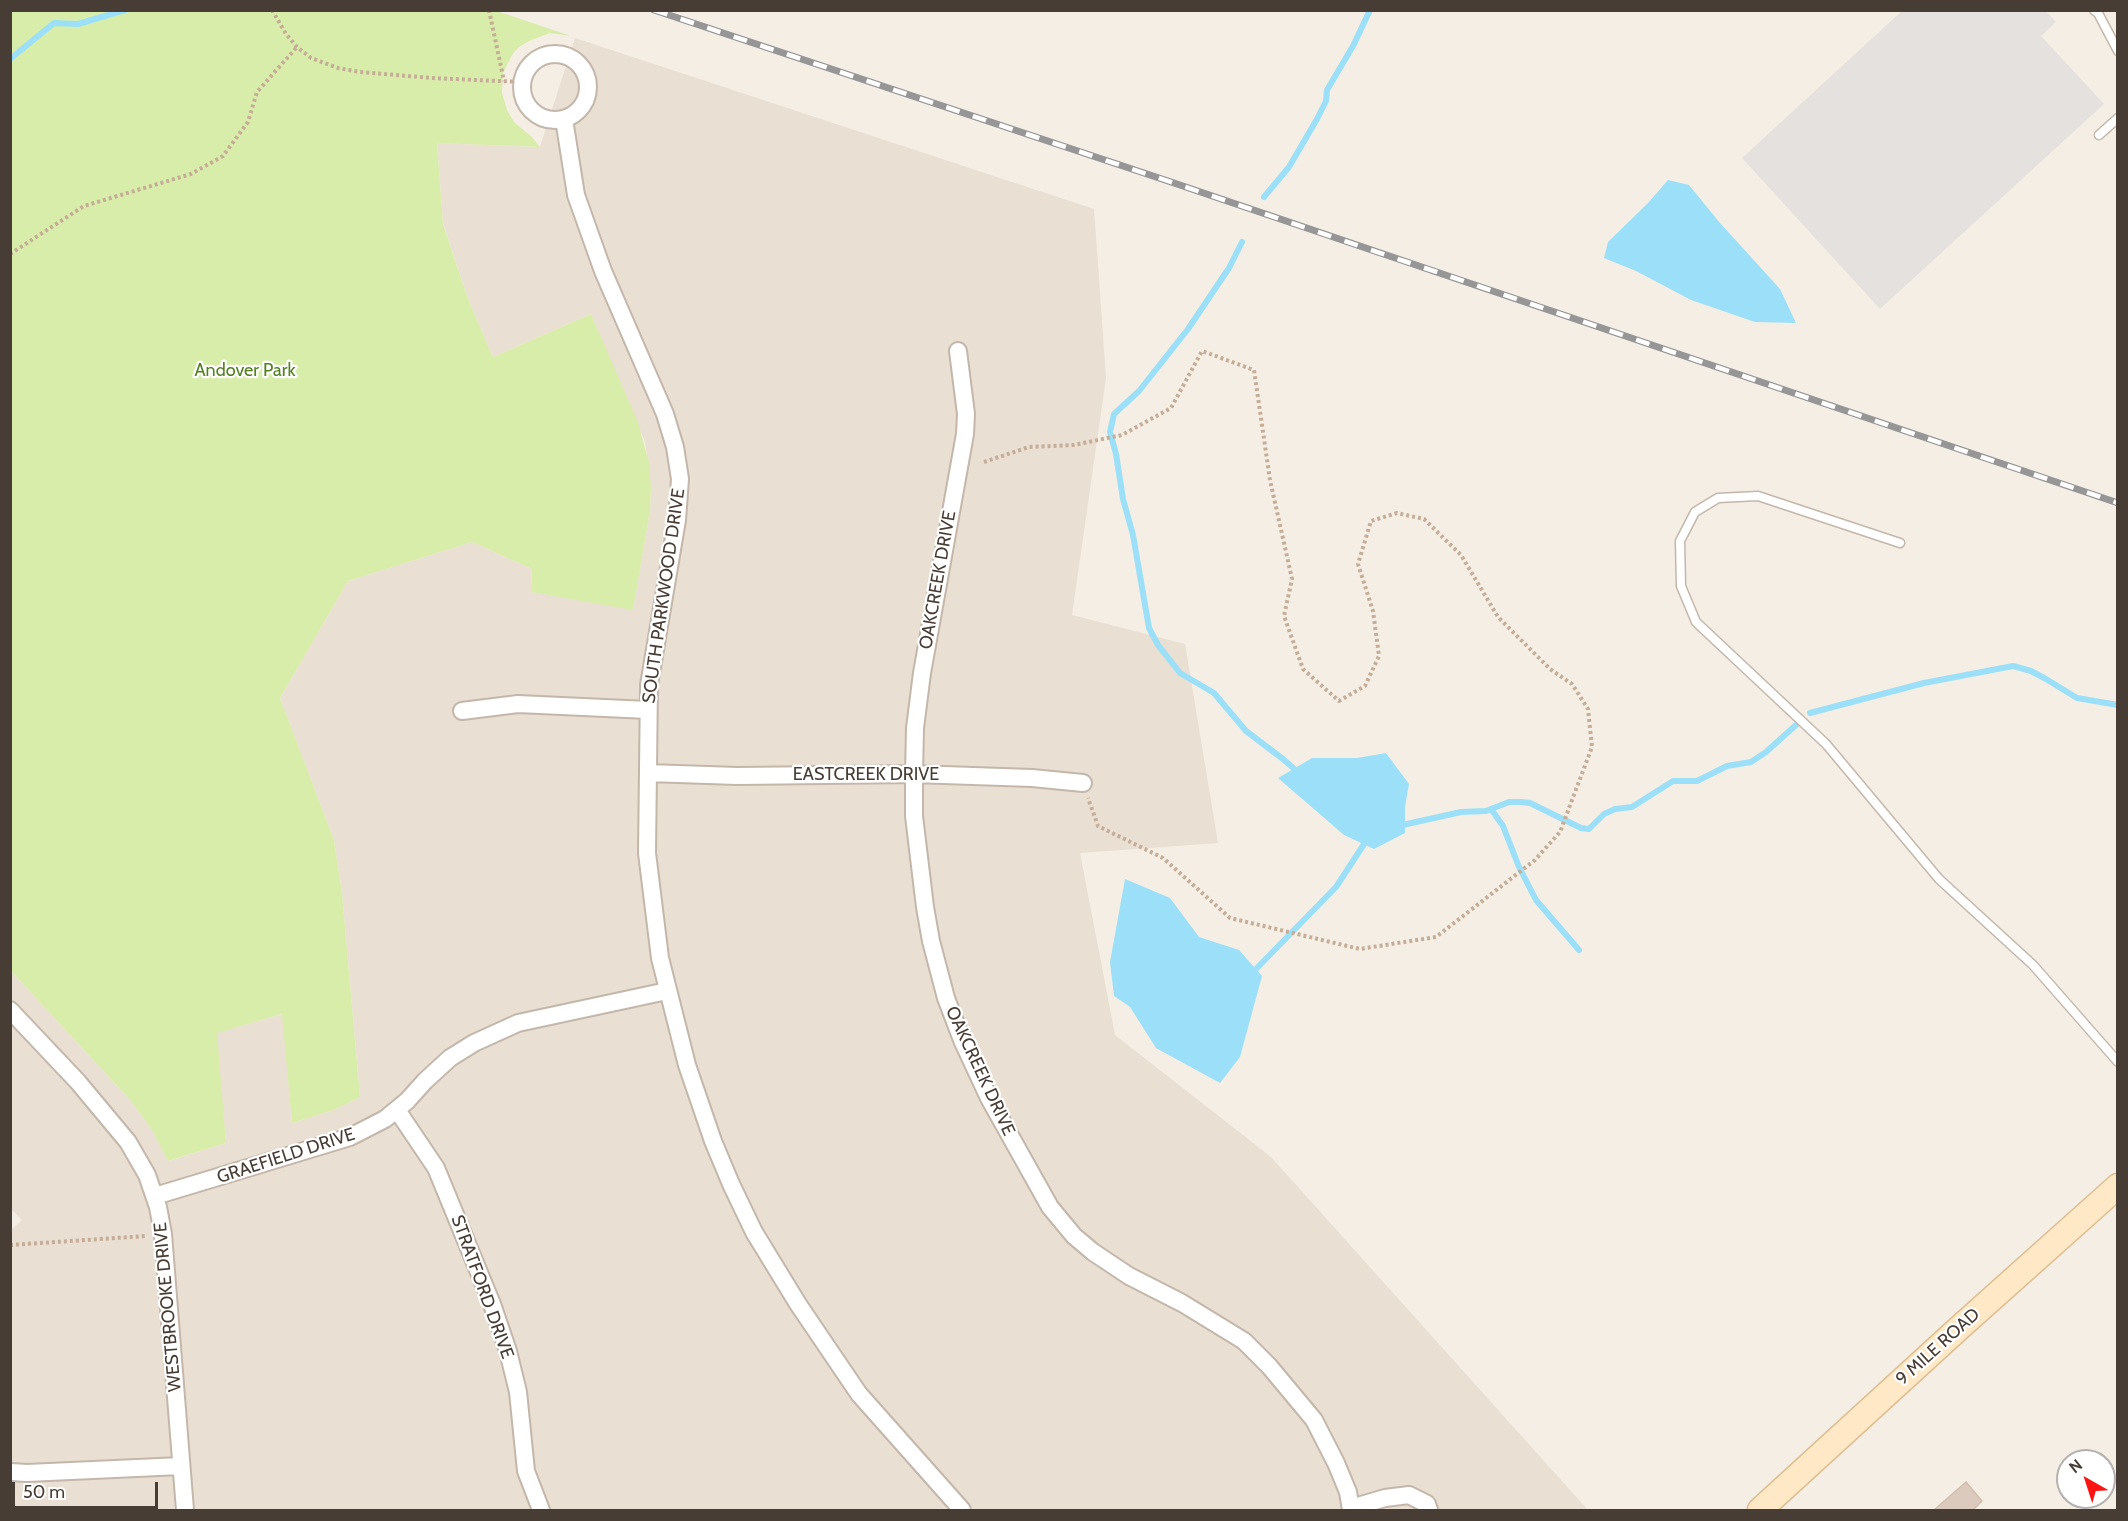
<!DOCTYPE html>
<style>
body{margin:0}
#map{position:relative;width:2128px;height:1521px;overflow:hidden;background:#f5eee5;font-family:Cabin,sans-serif}
canvas{display:block}
.frame{position:absolute;inset:0;border:12px solid #483d34;pointer-events:none}
.north{position:absolute;left:2056px;top:1449px;width:60px;height:60px;box-sizing:border-box;background:#fff;border:2px solid #b6b1ae;border-radius:50%;rotate:321deg;font-size:16px;font-weight:700;line-height:24px;text-align:center;color:#483d34}
.north::after{content:'';display:block;margin:auto;width:21px;height:27px;background:#ff1212;clip-path:polygon(50% 0,100% 100%,50% 72%,0 100%)}
.scale{position:absolute;left:12px;top:1482px;width:146px;height:27px;box-sizing:border-box;border:3px solid #483d34;border-top:0;padding-left:8px;font-size:18px;line-height:21px;white-space:nowrap;color:#483d34;-webkit-text-stroke:4px #fff;paint-order:stroke}
</style>
<div id="map">
<canvas width="2128" height="1521"></canvas>
<div class="frame"></div>
<div class="north">N</div>
<div class="scale">50 m</div>
</div>
<script>
const c = document.querySelector('canvas').getContext('2d');
c.lineJoin = 'round';
function fillPath(path, color) { c.fillStyle = color; c.fill(path, 'evenodd'); }
const poly = rows => new Path2D(rows.map(r => 'M' + r).join(''));
function trace(path, color, width, dash) { c.strokeStyle = color; c.lineWidth = width; c.lineCap = dash ? 'butt' : 'round'; c.setLineDash(dash || []); c.stroke(path); }
function label(font, color, halo, rows, align = 'center') {
  c.font = font + ' Cabin,sans-serif'; c.lineWidth = 4.5; c.setLineDash([]); c.textBaseline = 'middle'; c.strokeStyle = halo; c.fillStyle = color; for (const [text, x, y, turn = 0] of rows) {
    c.save(); c.translate(x, y); c.rotate((+turn || 0) * Math.PI / 180); c.textAlign = isNaN(turn) ? turn : align; if (halo) c.strokeText(text, 0, 0); c.fillText(text, 0, 0); c.restore();
  }
}
const residential = poly([
 [575,38,1094,209,1106,378,1072,615,1185,644,1218,843,1080,853,1115,1035,1271,1157,1588,1510,11,1510,10,1231,22,1220,10,1208,11,971,131,1101,152,1130,169,1161,226,1143,216,1033,283,1014,292,1123,334,1110,360,1097,342,893,334,840,280,698,348,581,472,542,532,569,531,592,633,609,650,511,651,487,645,442,591,314,493,357,468,299,443,223,437,143,540,147]
]);
const green = poly([
 [494,10,571,36,550,33,529,41,519,47,512,55,503,73,502,93,507,110,514,122,532,137,540,147,437,143,443,224,468,299,493,357,591,314,638,422,649,463,651,487,650,511,633,610,531,592,532,569,472,542,348,581,280,698,334,840,342,893,360,1097,334,1110,292,1123,282,1014,217,1033,226,1143,168,1161,152,1130,131,1101,11,971,11,11]
]);
const parking = poly([
 [1903,10,2046,11,2056,22,2041,36,2104,104,1880,309,1742,158]
]);
const water = poly([
 [1668,180,1689,185,1720,223,1780,289,1796,323,1755,322,1691,300,1636,271,1604,258,1608,242,1648,203],
 [1386,753,1409,784,1405,807,1405,833,1374,849,1344,835,1278,778,1312,758,1357,758],
 [1125,879,1170,898,1199,937,1239,950,1262,976,1240,1057,1220,1083,1156,1048,1130,1007,1114,996,1110,962]
]);
const stream = poly([
 [10,59,54,23,78,24,125,10],
 [1264,197,1289,167,1317,119,1326,101,1327,90,1353,46,1370,10],
 [1242,242,1229,268,1188,329,1139,391,1114,414,1110,432,1116,454,1123,499,1133,535,1149,628,1158,645,1180,673,1214,693,1246,731,1283,759,1300,774],
 [1810,713,1924,683,2013,666,2031,671,2046,679,2077,698,2118,705],
 [1491,809,1503,826,1519,867,1536,900,1579,950],
 [1398,826,1461,812,1486,811,1509,802,1521,802,1530,803,1581,828,1589,829,1604,814,1615,809,1632,807,1673,781,1697,781,1727,766,1751,762,1766,752,1796,725],
 [1256,969,1336,887,1368,838]
]);
const building = poly([
 [1966,1482,1982,1501,1973,1510,1934,1510,1966,1482]
]);
const path = poly([
 [272,10,286,34,297,47,311,58,338,68,360,72,431,78,522,82],
 [489,10,504,81],
 [10,254,84,206,191,174,223,156,248,122,257,92,297,47],
 [984,462,1029,447,1074,445,1122,435,1171,408,1202,351,1254,370,1270,480,1292,579,1284,616,1303,669,1339,701,1365,686,1379,656,1373,611,1358,564,1371,521,1397,513,1424,519,1461,555,1498,617,1550,669,1572,684,1588,709,1592,747,1560,832,1535,860,1436,937,1360,949,1230,918,1163,858,1098,826,1088,798],
 [10,1245,146,1236]
]);
const lane = poly([
 [2094,10,2098,13,2118,51],
 [2099,135,2118,118],
 [1900,543,1758,496,1718,498,1695,512,1680,541,1681,586,1696,622,1826,744,1939,879,2033,965,2118,1062]
]);
const street = poly([
 '522 87a33 33 0 1 1 66 0a33 33 0 1 1-66 0Z',
 [564,119,576,195,603,271,665,414,675,447,680,479,677,520,649,685,647,853,660,958,687,1065,713,1141,731,1184,754,1232,798,1304,859,1394,962,1510],
 [958,351,966,414,965,434,922,673,915,728,914,774,914,816,925,907,931,941,946,998,962,1040,989,1098,1050,1207,1074,1236,1093,1252,1129,1276,1182,1303,1244,1341,1269,1366,1314,1420,1336,1463,1348,1492,1351,1510],
 [462,711,518,704,648,710],
 [648,773,737,776,914,774,1032,778,1083,783],
 [10,1010,78,1082,128,1142,147,1175,158,1207,163,1234,185,1510],
 [397,1110,436,1168,492,1304,508,1351,518,1392,526,1471,541,1510],
 [155,1196,350,1137,385,1119,407,1101,425,1081,450,1058,474,1043,518,1023,667,991],
 [10,1472,27,1473,181,1466],
 [1351,1508,1385,1498,1409,1495,1427,1504,1429,1510]
]);
const secondary = poly([
 [1760,1510,1958,1329,2118,1186]
]);
const rail = poly([
 [654,10,1174,183,2118,503]
]);
const parkNames = [
 ["Andover Park",245,371]
];
const streetNames = [
 ["OAKCREEK DRIVE",938,580,-80],
 ["SOUTH PARKWOOD DRIVE",664,596,-82],
 ["EASTCREEK DRIVE",866,775],
 ["OAKCREEK DRIVE",980,1071,65],
 ["GRAEFIELD DRIVE",286,1156,-18],
 ["STRATFORD DRIVE",482,1287,70],
 ["WESTBROOKE DRIVE",168,1307,-95],
 ["9 MILE ROAD",1938,1347,-42]
];
fillPath(residential, '#e9dfd3');
fillPath(green, '#d9edaa');
fillPath(parking, '#e5e1de');
fillPath(water, '#9be0f8');
trace(stream, '#9be0f8', 6);
fillPath(building, '#dbcabd');
trace(building, '#d3beac', 1.5);
trace(lane, '#c4b7aa', 11);
trace(street, '#c4b7aa', 20);
trace(secondary, '#ddbe92', 27);
trace(path, '#c5ad97', 4, [3, 3]);
trace(lane, '#fff', 8);
trace(street, '#fff', 16);
trace(secondary, '#ffe8c5', 24);
trace(rail, '#969696', 7);
trace(rail, '#fff', 4.5, [14]);
label('18px', '#538021', '#fff', parkNames);
label('18px', '#483d34', '#fff', streetNames);
</script>
